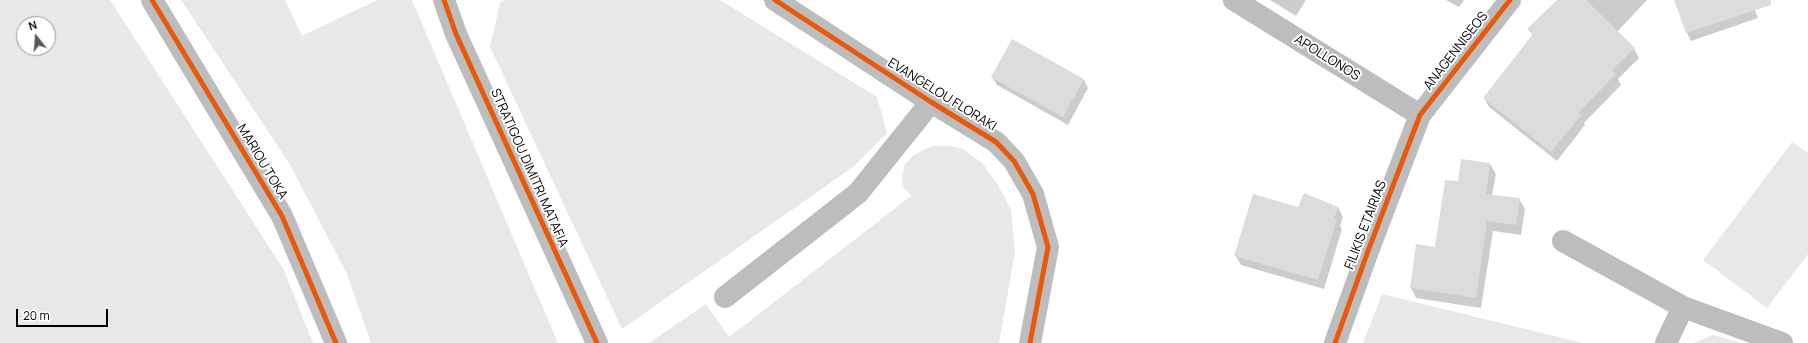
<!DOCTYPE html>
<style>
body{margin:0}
#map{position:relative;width:1808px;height:343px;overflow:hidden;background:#fff;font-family:Manrope,sans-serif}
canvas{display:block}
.north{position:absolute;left:16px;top:16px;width:40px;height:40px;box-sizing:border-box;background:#fff;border:1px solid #999;border-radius:50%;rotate:343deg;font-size:11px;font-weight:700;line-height:16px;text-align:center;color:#000}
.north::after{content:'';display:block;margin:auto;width:14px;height:18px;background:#595959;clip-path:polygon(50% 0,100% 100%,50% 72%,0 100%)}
.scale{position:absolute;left:16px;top:309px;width:92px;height:18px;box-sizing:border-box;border:2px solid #000;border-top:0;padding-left:5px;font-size:12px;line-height:14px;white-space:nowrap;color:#000;-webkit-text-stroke:3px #fff;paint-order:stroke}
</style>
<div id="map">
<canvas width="1808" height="343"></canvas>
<div class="north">N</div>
<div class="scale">20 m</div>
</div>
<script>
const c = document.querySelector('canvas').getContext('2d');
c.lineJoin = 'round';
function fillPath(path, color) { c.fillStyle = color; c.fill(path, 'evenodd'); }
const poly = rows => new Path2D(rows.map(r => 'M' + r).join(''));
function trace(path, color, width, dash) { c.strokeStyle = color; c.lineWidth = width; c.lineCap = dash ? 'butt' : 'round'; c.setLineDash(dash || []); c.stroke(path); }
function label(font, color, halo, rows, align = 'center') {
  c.font = font + ' Manrope,sans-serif'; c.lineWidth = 4; c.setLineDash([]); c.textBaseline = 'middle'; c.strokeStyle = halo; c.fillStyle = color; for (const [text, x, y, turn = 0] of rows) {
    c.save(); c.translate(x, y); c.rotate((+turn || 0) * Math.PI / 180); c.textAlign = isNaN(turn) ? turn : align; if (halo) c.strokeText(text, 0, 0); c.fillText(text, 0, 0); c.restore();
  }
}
const green = poly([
 [0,0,110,0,284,270,313,343,0,343],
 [24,24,48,24,48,48,24,48],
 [181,0,285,0,302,36,377,0,412,0,558,343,371,343,347,274,289,163],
 [504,0,720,0,877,97,887,133,853,167,622,329,490,47,500,3],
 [1792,142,1808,153,1808,254,1767,308,1703,260],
 [932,146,951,146,963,149,982,163,998,185,1011,210,1015,252,999,343,649,343,706,304,729,337,911,196,903,186,902,176,905,164,914,155],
 [1382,294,1583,343,1363,343],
 [1713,335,1741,343,1694,343]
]);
const shadow = poly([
 [1270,0,1306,0,1296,16],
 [1446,0,1464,0,1459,7],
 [1558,0,1647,0,1617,32,1634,49,1639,58,1618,79,1621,85,1584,123,1585,125,1557,161,1489,107,1484,98,1533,36,1529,29],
 [1675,0,1751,0,1758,18,1691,41,1687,33],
 [992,77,1084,80,1088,88,1068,125,997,85],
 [1462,160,1490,164,1496,174,1492,195,1519,199,1525,209,1521,235,1493,231,1481,308,1416,298,1411,288,1417,245,1436,248,1459,182],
 [1338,207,1343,217,1340,226,1342,229,1324,289,1241,265,1235,255,1299,209]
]);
const building = poly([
 [1557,0,1586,0,1635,48,1612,70,1616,74,1578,113,1581,115,1551,152,1483,98,1533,34,1527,29],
 [1674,0,1771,0,1771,5,1686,33],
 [1012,39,1084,79,1063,117,991,77],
 [1461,159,1490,163,1486,194,1520,198,1516,225,1487,221,1476,298,1410,288,1416,244,1435,247,1445,180,1458,181],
 [1304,193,1338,207,1334,218,1337,219,1318,280,1234,256,1253,194,1298,207]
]);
const minor = poly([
 [152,0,282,216,336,343],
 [444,0,456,34,597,343],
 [775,0,931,102,996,142,1014,161,1033,194,1048,247,1030,343],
 [1234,0,1420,115],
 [1563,241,1683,307,1782,343],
 [725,297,858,193,931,102],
 [1335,343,1368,251,1420,115,1510,0],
 [1666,343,1683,307]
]);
const cycleway = poly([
 [152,0,282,216,336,343],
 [444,0,456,34,597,343],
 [775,0,931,102,996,142,1014,161,1033,194,1048,247,1030,343],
 [1335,343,1368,251,1420,115,1510,0]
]);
const streetNames = [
 ["ANAGENNISEOS",1456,51,-52],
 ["APOLLONOS",1327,58,32],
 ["EVANGELOU FLORAKI",942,95,32],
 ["MARIOU TOKA",262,162,59],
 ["STRATIGOU DIMITRI MATAFIA",529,168,66],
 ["FILIKIS ETAIRIAS",1366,225,-69]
];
fillPath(green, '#e8e8e8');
fillPath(shadow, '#0003');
fillPath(building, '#dcdcdc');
trace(minor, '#bdbdbd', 22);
trace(cycleway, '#e8590c', 5);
label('13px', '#000', '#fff', streetNames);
</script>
